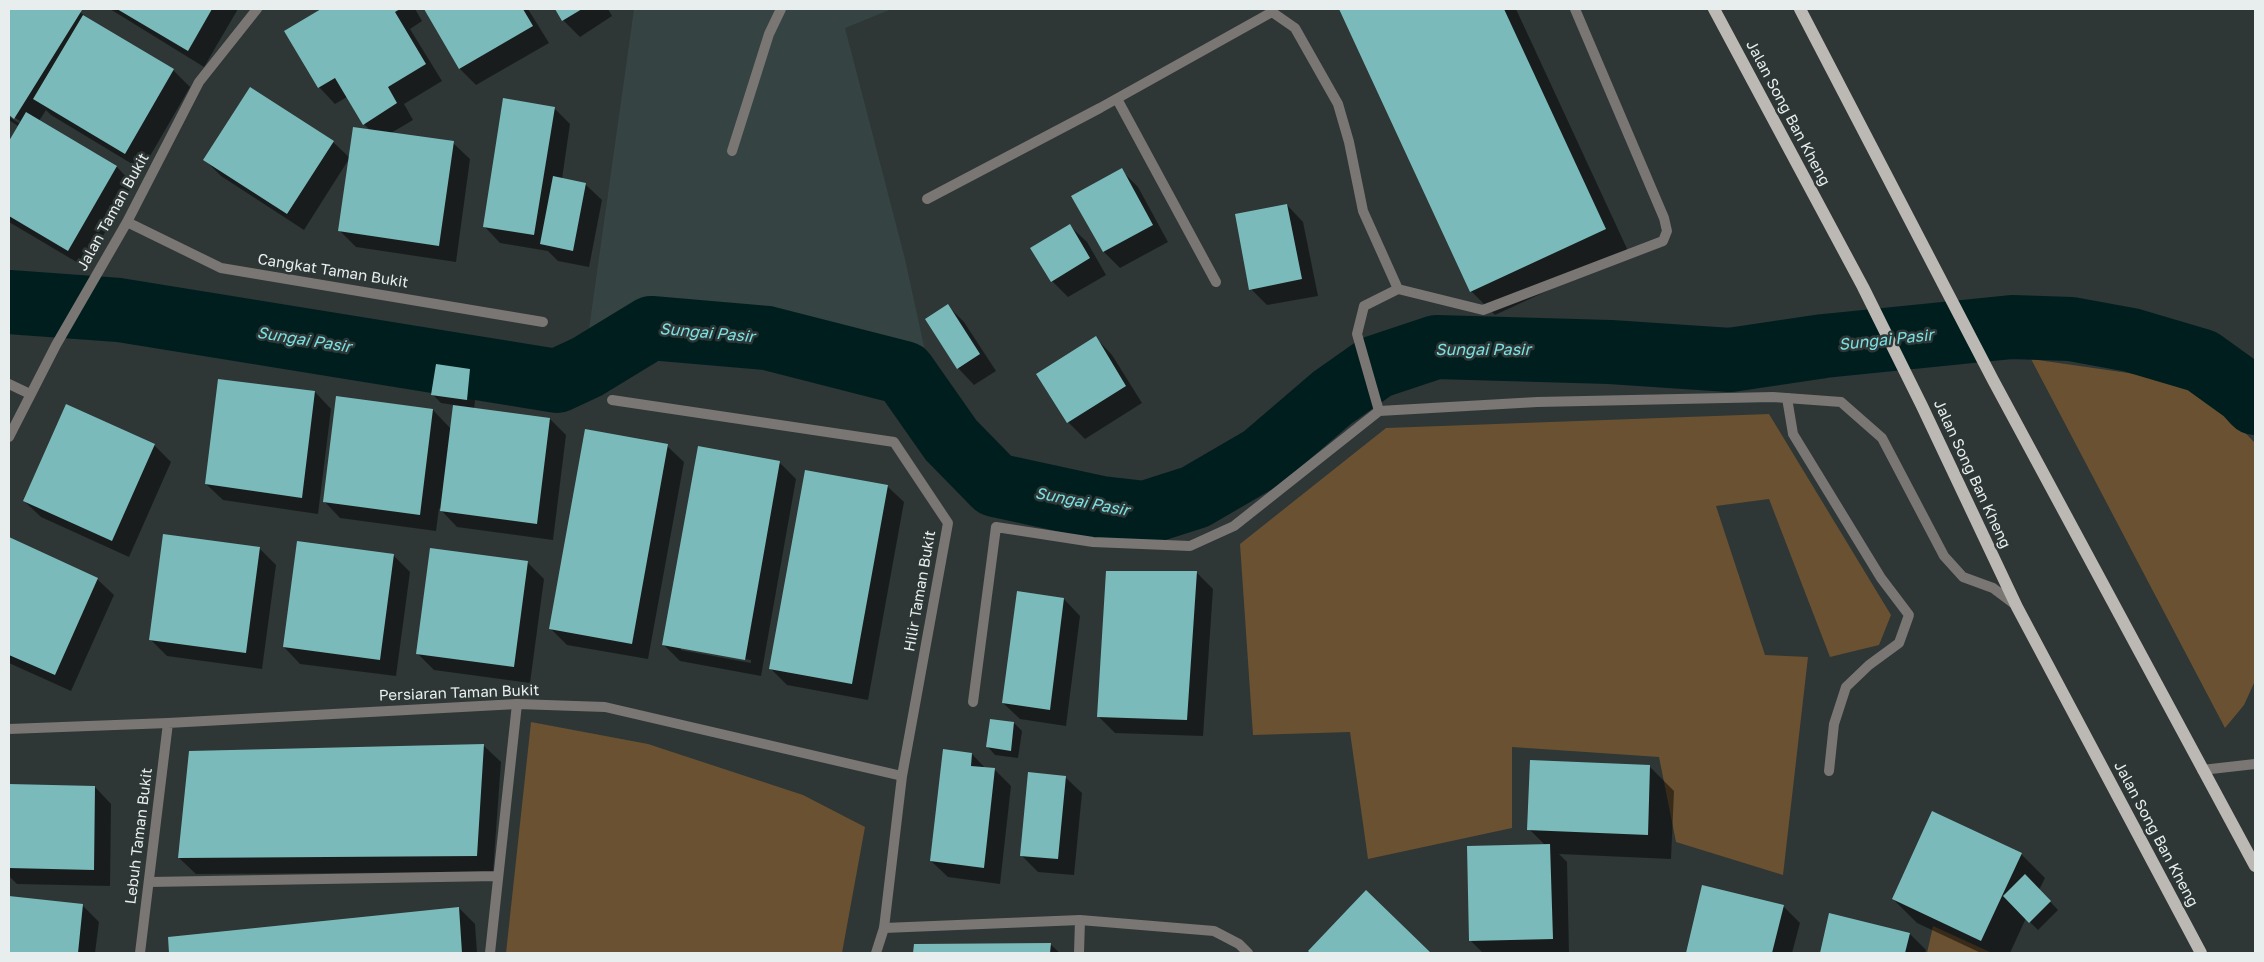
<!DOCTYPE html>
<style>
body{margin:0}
#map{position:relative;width:2264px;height:962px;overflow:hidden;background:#2e3636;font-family:"Golos Text",sans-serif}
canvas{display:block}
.frame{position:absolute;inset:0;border:10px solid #e8eded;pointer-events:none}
</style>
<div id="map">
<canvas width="2264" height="962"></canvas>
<div class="frame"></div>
</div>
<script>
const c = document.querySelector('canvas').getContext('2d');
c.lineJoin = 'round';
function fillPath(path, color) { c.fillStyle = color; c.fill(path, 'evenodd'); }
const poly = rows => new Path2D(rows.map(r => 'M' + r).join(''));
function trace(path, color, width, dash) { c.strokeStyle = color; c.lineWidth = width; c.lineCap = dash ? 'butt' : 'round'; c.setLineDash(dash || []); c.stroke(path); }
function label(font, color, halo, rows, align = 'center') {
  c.font = font + ' "Golos Text",sans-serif'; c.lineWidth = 5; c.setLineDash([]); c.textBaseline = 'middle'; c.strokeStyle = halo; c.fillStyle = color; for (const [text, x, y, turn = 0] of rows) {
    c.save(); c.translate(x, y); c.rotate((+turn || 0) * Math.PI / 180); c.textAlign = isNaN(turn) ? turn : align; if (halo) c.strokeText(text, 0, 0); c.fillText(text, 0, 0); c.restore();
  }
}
const built = poly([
 [634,9,892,9,845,28,905,259,927,360,759,316,629,305,587,343]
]);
const green = poly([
 [2031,359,2149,376,2209,395,2255,443,2255,681,2244,705,2225,728],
 [1769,414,1891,615,1879,645,1830,657,1769,499,1716,506,1765,655,1808,657,1783,875,1676,842,1659,757,1512,747,1512,828,1368,859,1350,732,1253,735,1240,544,1386,428],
 [531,722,648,744,803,795,865,827,842,953,506,953],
 [1933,926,1992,953,1927,953]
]);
const shadow = poly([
 [9,9,76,9,90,20,173,70,190,87,142,170,51,115,46,110,39,121,117,167,133,184,85,267,9,222,9,143,18,126,9,120,9,117,19,123,20,121,9,114],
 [110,9,238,9,204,67],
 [323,9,415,9,422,21,410,29,442,81,404,104,413,120,391,133,453,143,470,159,456,262,356,247,339,230,349,159,304,230,221,176,205,160,333,142,350,158,370,130,364,124,347,97,335,104,319,87,286,31],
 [425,9,528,9,549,43,476,85,460,69],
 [556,9,608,9,612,16,580,37,563,20],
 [1340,9,1516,9,1629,253,1495,315,1471,291],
 [554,108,570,124,562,179,585,184,602,200,589,267,558,261,548,251,500,243,484,226],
 [1121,170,1138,187,1168,242,1120,268,1104,252],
 [1287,205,1303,222,1318,296,1267,305,1251,289],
 [1070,226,1087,242,1106,275,1068,297,1052,281],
 [948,306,964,322,996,371,974,385,958,368],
 [1096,338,1112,355,1142,403,1085,439,1068,422,1038,374],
 [470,370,478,378,474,409,550,419,566,435,553,540,457,527,439,508,436,531,340,518,324,501,433,410,451,429,454,405,441,403,433,395],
 [220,380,315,392,331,409,318,514,223,500,206,484],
 [154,445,171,462,129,557,41,517,24,501],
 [667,446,684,462,648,659,567,645,550,628],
 [780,463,796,479,761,676,680,661,664,645],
 [681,647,751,660,751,663,681,650],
 [887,486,904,502,868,700,787,685,771,669],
 [9,539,97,579,114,595,71,691,9,663],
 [259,548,276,565,262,669,167,656,151,640],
 [393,555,410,572,396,676,300,664,284,647],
 [527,562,544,579,530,683,434,670,418,654],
 [1197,573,1213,589,1203,736,1115,733,1098,716],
 [1064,599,1080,616,1066,726,1020,719,1003,703],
 [1014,723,1022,731,1018,758,995,755,987,746],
 [484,746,501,762,493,872,196,874,179,858,190,752],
 [972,754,986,769,995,770,1011,786,1000,884,948,877,931,861],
 [1650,767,1674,791,1671,859,1559,854,1567,862,1569,953,1483,953,1471,941,1545,845,1529,829],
 [1065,777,1082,793,1074,875,1038,872,1021,855],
 [9,785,95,787,111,804,110,886,17,884,9,876],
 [2021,854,2045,878,2039,890,2058,910,2038,930,2026,918,2010,953,1981,953,1917,923,1893,899],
 [1703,887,1783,906,1800,923,1792,953,1688,953],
 [1366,892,1429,953,1312,953,1309,951],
 [9,897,82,905,99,922,95,953,9,953],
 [459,908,475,924,477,953,171,953,169,938],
 [1830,915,1910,934,1926,950,1925,953,1821,953],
 [1050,944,1060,953,914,953,915,946]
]);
const river = poly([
 [9,302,119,310,557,381,587,367,651,328,767,338,904,373,951,440,995,485,1101,508,1145,513,1195,497,1262,458,1332,398,1376,367,1436,347,1610,352,1730,360,1824,346,2012,327,2071,329,2131,340,2202,361,2245,392,2255,403]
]);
const building = poly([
 [9,9,79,9,82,10,14,119,9,115],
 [117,9,212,9,188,51],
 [321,9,400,9,395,12,426,64,388,87,397,103,363,125,335,78,318,88,284,31],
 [424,9,523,9,533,26,459,69],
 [555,9,582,9,562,21],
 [1339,9,1504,9,1606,229,1470,292],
 [83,15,174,69,125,154,33,99],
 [250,87,334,141,287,214,203,160],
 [503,98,555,107,534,235,483,227],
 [26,112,117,166,68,251,9,216,9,141],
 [353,127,454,141,439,246,338,231],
 [1122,168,1153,225,1103,252,1071,196],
 [553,176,586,183,573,251,540,244],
 [1287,204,1302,279,1249,290,1235,214],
 [1070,224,1090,258,1051,282,1030,248],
 [948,304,980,354,957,369,925,319],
 [1096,336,1126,386,1067,423,1036,374],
 [436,364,470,369,467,400,431,395],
 [218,379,315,391,302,498,205,484],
 [336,396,433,409,420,515,323,502],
 [66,404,155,444,112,541,23,501],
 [453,405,550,418,537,524,440,511],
 [585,429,668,444,632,644,549,629],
 [698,446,780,461,745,660,662,645],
 [805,470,888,485,852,684,769,669],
 [163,534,260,547,246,653,149,640],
 [9,537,98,578,55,675,9,655],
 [297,541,394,554,380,660,283,647],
 [430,548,528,561,514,667,416,654],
 [1106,571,1197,571,1187,720,1097,717],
 [1017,591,1064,598,1050,710,1002,703],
 [990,719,1014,722,1011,751,986,747],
 [484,744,477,856,178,858,189,751],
 [943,749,972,753,971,766,995,768,984,868,930,861],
 [1530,760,1650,765,1648,835,1527,830],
 [1028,772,1066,776,1058,859,1020,856],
 [9,784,95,786,94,870,9,868],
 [1932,811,2022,853,1981,941,1892,899],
 [1550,844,1553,939,1469,941,1467,846],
 [2025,874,2051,901,2029,923,2003,896],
 [1702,885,1784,905,1772,953,1686,953],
 [1366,890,1431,953,1310,953,1308,951],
 [9,896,83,904,78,953,9,953],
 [459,907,462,953,169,953,168,937],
 [1829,913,1910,933,1905,953,1820,953],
 [1051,943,1050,953,913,953,914,944]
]);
const lane = poly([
 [1117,99,1216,282],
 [732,151,769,34,781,9],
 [927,199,1100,108,1272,12,1295,28,1338,104,1349,142,1363,211,1398,289,1483,310,1663,241,1667,231,1664,218,1575,9],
 [9,384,30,394],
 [1787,398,1793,434,1881,578,1909,615,1899,643,1869,665,1846,687,1834,724,1829,771],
 [1379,411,1357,334,1364,306,1398,289],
 [2202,770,2255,764],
 [149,882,498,876],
 [884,928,1080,920,1214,931,1239,944,1248,953],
 [490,953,517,704],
 [1079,953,1080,920]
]);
const street = poly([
 [127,222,221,268,543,322],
 [612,400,894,442,948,523,902,776,884,928,876,953],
 [9,437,56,345,127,222,199,82,257,9],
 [973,702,996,527,1093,542,1190,546,1234,526,1379,411,1537,402,1773,397,1841,402,1882,438,1944,556,1963,577,1993,588,2017,606],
 [9,729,168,723,517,704,605,707,902,776],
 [140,953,168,723]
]);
const primary = poly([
 [1714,9,1863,287,1922,406,2017,607,2201,953],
 [1800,9,1993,380,2255,866]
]);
const streetNames = [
 ["Jalan Song Ban Kheng",1788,113,62],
 ["Jalan Taman Bukit",113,212,-61],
 ["Cangkat Taman Bukit",333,271,9],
 ["Jalan Song Ban Kheng",1972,474,65],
 ["Hilir Taman Bukit",920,591,-80],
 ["Persiaran Taman Bukit",459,693,-2],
 ["Jalan Song Ban Kheng",2156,834,62],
 ["Lebuh Taman Bukit",139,836,-83]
];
const waterNames = [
 ["Sungai Pasir",707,333,5],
 ["Sungai Pasir",304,340,9],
 ["Sungai Pasir",1886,340,-6],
 ["Sungai Pasir",1483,350],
 ["Sungai Pasir",1082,502,11]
];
fillPath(built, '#354343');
fillPath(green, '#6a5131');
fillPath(shadow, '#0007');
trace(river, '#001e1e', 64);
fillPath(building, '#7ababa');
trace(lane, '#797674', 10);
trace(street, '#797674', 10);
trace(primary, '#bcb8b3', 12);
label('15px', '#e8eded', '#2e3636', streetNames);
label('italic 16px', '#7be1e2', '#2e3636', waterNames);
</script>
